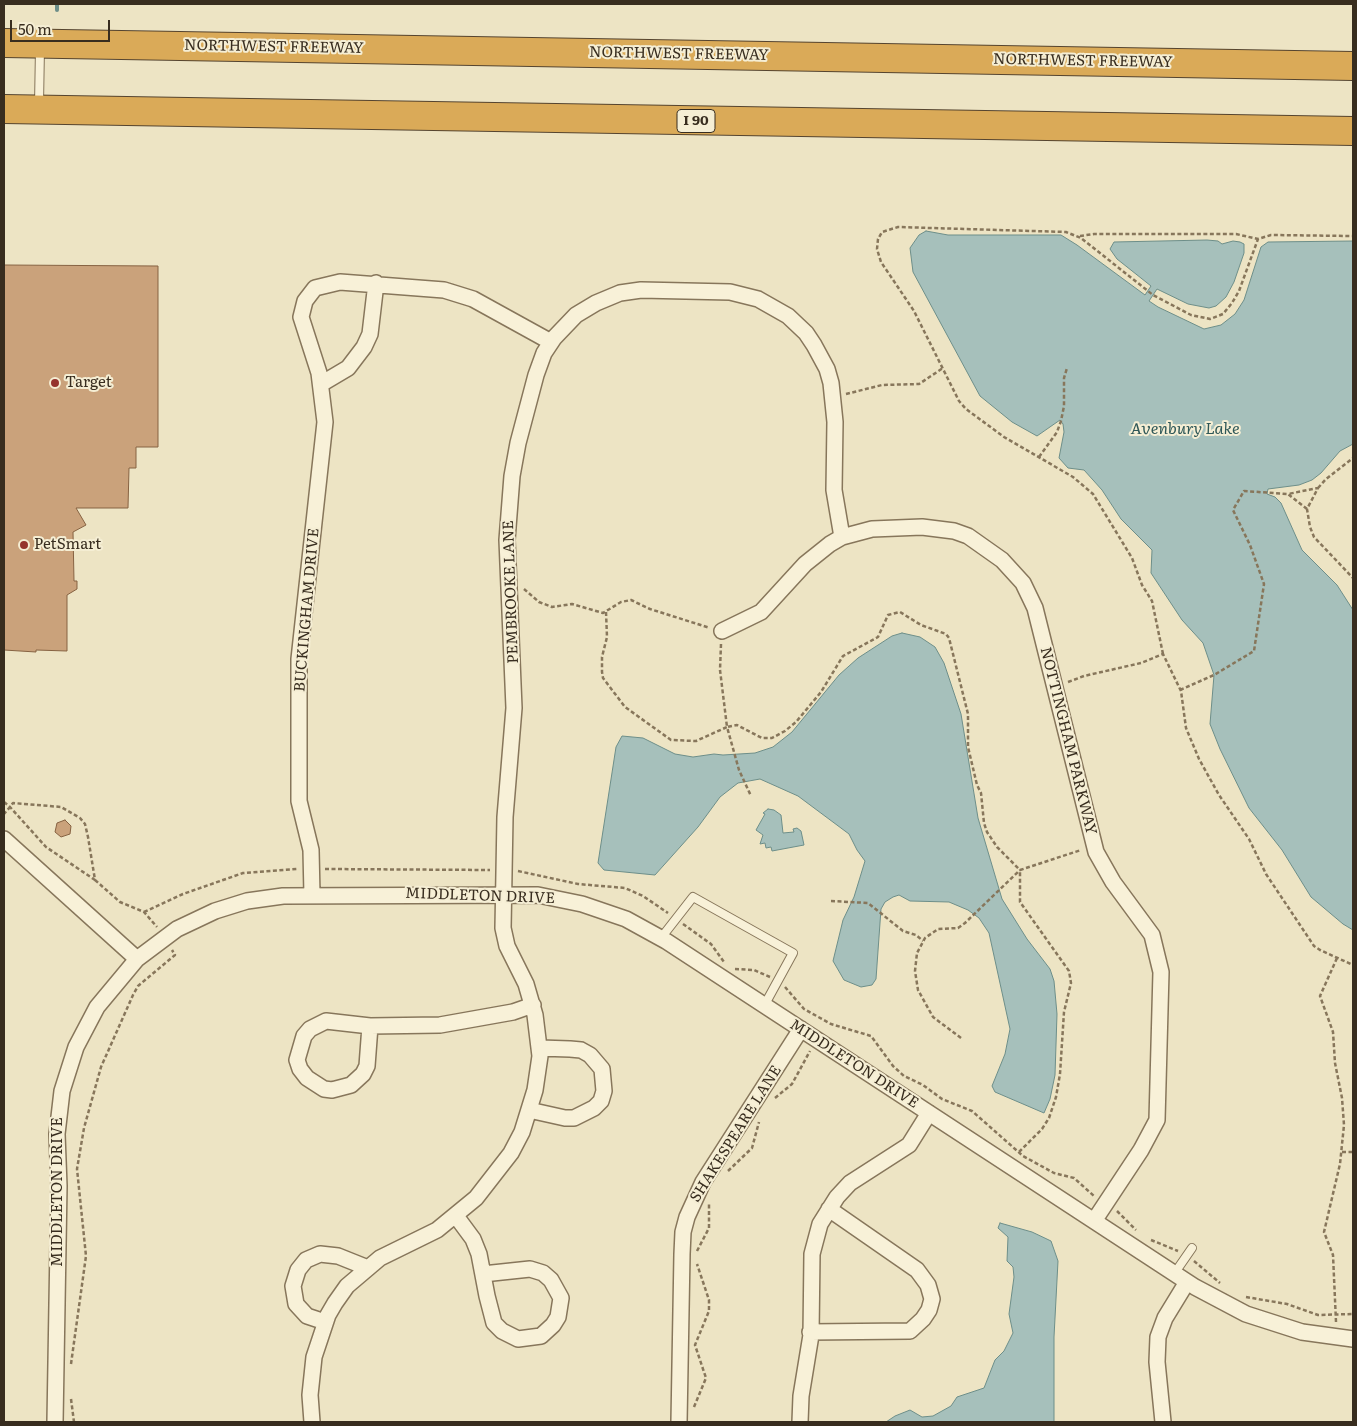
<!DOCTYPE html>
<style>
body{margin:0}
#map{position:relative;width:1357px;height:1426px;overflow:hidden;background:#ede4c4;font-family:Literata,serif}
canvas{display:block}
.frame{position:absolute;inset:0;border:5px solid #382d1f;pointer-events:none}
.scale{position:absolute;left:10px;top:20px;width:100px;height:22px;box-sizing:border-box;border:2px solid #382d1f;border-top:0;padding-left:6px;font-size:15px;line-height:18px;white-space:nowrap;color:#382d1f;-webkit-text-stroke:4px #f5eed4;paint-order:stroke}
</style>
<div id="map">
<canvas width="1357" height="1426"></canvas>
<div class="frame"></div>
<div class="scale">50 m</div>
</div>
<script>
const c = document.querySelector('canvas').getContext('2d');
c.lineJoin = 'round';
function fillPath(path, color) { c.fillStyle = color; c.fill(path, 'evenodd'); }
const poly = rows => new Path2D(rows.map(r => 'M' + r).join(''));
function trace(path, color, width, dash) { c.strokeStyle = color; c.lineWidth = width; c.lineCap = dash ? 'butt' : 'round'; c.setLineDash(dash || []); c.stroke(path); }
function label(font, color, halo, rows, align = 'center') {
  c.font = font + ' Literata,serif'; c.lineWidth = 4; c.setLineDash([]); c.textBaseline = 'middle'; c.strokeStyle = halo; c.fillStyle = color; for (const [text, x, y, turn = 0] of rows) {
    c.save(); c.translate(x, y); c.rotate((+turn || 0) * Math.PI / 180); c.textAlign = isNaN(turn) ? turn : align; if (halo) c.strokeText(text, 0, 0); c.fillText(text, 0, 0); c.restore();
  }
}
const water = poly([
 [926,231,948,235,1061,235,1077,245,1145,295,1151,286,1117,259,1110,249,1114,242,1207,240,1218,241,1222,244,1233,241,1240,242,1244,244,1244,253,1234,282,1226,297,1216,306,1209,308,1188,304,1157,289,1149,301,1158,307,1204,329,1221,325,1235,314,1244,300,1261,247,1268,242,1353,241,1353,444,1340,451,1321,473,1312,480,1299,485,1268,489,1267,494,1275,497,1281,503,1302,550,1337,585,1353,610,1353,930,1343,924,1311,897,1282,850,1249,808,1220,749,1210,724,1214,675,1203,643,1182,620,1151,573,1152,550,1121,519,1102,490,1084,470,1068,468,1059,458,1064,432,1063,424,1060,420,1037,436,1012,422,980,396,913,272,910,248,919,235,926,231],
 [902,633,920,637,935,647,944,663,961,714,978,818,1002,899,1027,939,1050,969,1054,981,1057,1014,1055,1075,1050,1099,1044,1113,995,1092,992,1086,1005,1054,1010,1029,989,933,979,918,968,910,949,902,910,901,899,895,893,897,885,902,881,909,876,979,872,985,861,987,844,980,833,961,843,920,854,897,865,861,857,850,849,834,798,796,760,779,738,783,720,797,698,827,655,875,604,870,598,863,616,747,622,736,643,738,675,754,693,757,714,754,723,755,755,753,773,747,792,732,839,675,858,658,892,636,902,633],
 [768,809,774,810,781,815,783,833,794,832,793,829,797,828,801,831,804,845,772,851,771,847,766,848,765,843,760,844,763,835,756,830,765,814,763,813,768,809],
 [1000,1223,1032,1232,1051,1241,1058,1261,1054,1337,1054,1422,886,1422,895,1416,910,1410,922,1417,933,1416,951,1406,957,1397,984,1388,995,1360,1004,1351,1013,1333,1009,1314,1014,1277,1013,1267,1007,1261,1008,1237,998,1228,1000,1223]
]);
const stream = poly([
 [57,4,57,10]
]);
const building = poly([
 [4,265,158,266,158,447,136,447,136,468,129,468,128,508,76,508,86,525,73,532,74,581,77,581,77,589,67,595,67,651,36,650,36,652,4,650,4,265],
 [65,820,71,826,70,834,61,837,55,832,57,823,65,820]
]);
const path = poly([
 [1080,236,1094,234,1236,234,1258,239],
 [846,394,882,385,919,384,943,368],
 [1039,457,1057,432,1061,421,1064,406,1064,378,1067,368],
 [1318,488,1326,479,1353,458],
 [1307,509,1288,494,1318,488,1307,509,1310,527,1314,537,1353,578],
 [524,589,539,602,552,607,572,604,603,613,621,602,631,600,650,609,710,628],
 [606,612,607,637,602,657,602,672,603,678,625,707,671,740,696,741,727,727,739,770,751,796],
 [721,644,720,670,727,727,737,725,762,738,772,738,785,731,796,722,821,692,843,656,878,637,888,615,900,612,921,625,946,634,949,638,968,714,968,747,977,785,981,793,984,823,987,832,997,847,1020,870,1081,850],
 [1163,654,1152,601,1142,585,1132,558,1093,494,1073,477,1004,437,966,409,959,401,914,311,881,262,877,249,878,239,882,232,898,227,1066,232,1081,238,1153,295,1191,315,1210,319,1223,314,1232,303,1239,291,1258,239,1271,235,1353,236],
 [1068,682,1084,676,1141,663,1163,654,1181,691,1186,728,1199,759,1219,795,1249,839,1266,874,1314,946,1320,950,1353,965],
 [1180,690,1214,675,1254,651,1264,584,1250,545,1233,510,1244,491,1288,494],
 [4,802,10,807,46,847,95,880,88,837,85,824,80,818,61,807,13,803,10,807,4,814],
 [325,869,490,870],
 [518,871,578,884,625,888,643,896,668,913],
 [95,880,120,902,144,912,157,927],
 [831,901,868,903,903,931,916,935,923,941],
 [144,912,183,894,243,873,297,869],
 [683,924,711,944,724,962],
 [735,969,754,970,770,977],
 [785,987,804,1009,831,1024,871,1036,893,1066,904,1076,923,1085,942,1099,972,1111,1023,1156,1054,1173,1074,1178,1094,1196],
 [961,1038,933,1017,918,990,915,971,917,953,925,938,938,929,958,928,965,923,1020,870],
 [775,1098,792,1084,810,1051],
 [1019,1152,1042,1129,1049,1118,1056,1097,1060,1074,1064,1012,1071,983,1069,971,1064,964,1020,902,1020,870],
 [1342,1152,1353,1152],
 [728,1171,752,1148,759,1122],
 [1117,1211,1136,1230],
 [1151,1240,1178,1251],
 [697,1251,709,1228,709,1202],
 [1194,1261,1220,1283],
 [1246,1297,1287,1304,1318,1315,1353,1314],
 [1336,1322,1333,1255,1324,1232,1340,1164,1344,1125,1342,1098,1335,1063,1333,1032,1320,996,1337,958],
 [71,1364,86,1256,77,1169,84,1128,101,1067,133,995,138,986,175,955,172,950],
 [71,1399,74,1422],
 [694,1407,706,1378,695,1345,709,1311,709,1300,697,1264]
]);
const service = poly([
 [39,104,40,48],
 [661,938,693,897,793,953,764,1006],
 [1174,1274,1192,1248]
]);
const minor = poly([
 [321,384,348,368,364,347,370,334,376,283],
 [722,631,761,612,805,564,830,544,842,537,872,529,922,527,954,531,968,536,1002,560,1023,583,1035,608,1096,852,1113,882,1152,935,1161,972,1157,1120,1141,1150,1094,1221],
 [4,839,137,959],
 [312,895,311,850,299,801,299,659,325,422,319,373,301,317,305,301,315,288,340,282,444,290,473,299,551,342],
 [370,1026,367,1066,363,1074,351,1085,332,1090,324,1089,307,1078,300,1069,297,1060,304,1036,310,1029,326,1021,370,1026,440,1025,513,1012,533,1005],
 [529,1110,565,1118,574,1118,594,1108,601,1101,604,1091,602,1069,590,1055,581,1050,570,1049,540,1048],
 [456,1216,473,1239,479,1254,487,1296,494,1323,502,1331,518,1339,541,1336,553,1325,558,1317,561,1298,551,1280,543,1273,530,1269,483,1274],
 [325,1322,307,1316,296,1304,293,1286,298,1270,306,1260,320,1254,338,1256,368,1268],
 [810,1332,910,1331,923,1319,929,1310,932,1299,928,1285,917,1270,829,1209],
 [55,1422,59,1186,57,1134,62,1091,76,1047,97,1007,137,959,177,929,215,911,247,901,283,896,538,895,582,904,626,919,666,941,1195,1287,1246,1314,1302,1332,1353,1339],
 [312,1422,310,1395,314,1357,328,1315,335,1303,347,1286,380,1258,437,1230,476,1198,511,1153,522,1132,535,1090,540,1056,535,1015,526,984,507,946,503,928,505,817,514,708,507,540,512,476,518,443,536,375,544,353,554,338,576,315,596,303,620,293,641,290,730,292,758,299,788,316,806,333,814,345,827,369,831,383,835,422,834,490,842,537],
 [679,1422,682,1254,683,1232,687,1217,703,1182,801,1029],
 [800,1422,801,1396,811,1335,812,1254,820,1224,837,1197,850,1183,909,1145,929,1113],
 [1163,1422,1157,1362,1158,1337,1165,1318,1187,1282]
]);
const motorway = poly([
 [4,43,1353,66],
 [4,109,1353,131]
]);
const markers = [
 [55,383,5,"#95342d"],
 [24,545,5,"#95342d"]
];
const shields = [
 [696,121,38]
];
const shieldNames = [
 ["I 90",696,121]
];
const streetNames = [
 ["NORTHWEST FREEWAY",274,47,1],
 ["NORTHWEST FREEWAY",679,54,1],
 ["NORTHWEST FREEWAY",1083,61,1],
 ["PEMBROOKE LANE",511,592,-92],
 ["BUCKINGHAM DRIVE",307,610,-85],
 ["NOTTINGHAM PARKWAY",1068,741,76],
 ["MIDDLETON DRIVE",480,896,2],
 ["MIDDLETON DRIVE",854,1064,33],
 ["SHAKESPEARE LANE",736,1134,-58],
 ["MIDDLETON DRIVE",58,1192,-90]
];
const poiNames = [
 ["Target",65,383],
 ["PetSmart",34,545]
];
const waterNames = [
 ["Avenbury Lake",1185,429]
];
fillPath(water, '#a6c0bb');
trace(water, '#6d8e89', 1);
trace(stream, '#6d8e89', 4);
fillPath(building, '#caa27b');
trace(building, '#866242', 1);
trace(service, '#87765b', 10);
trace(minor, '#87765b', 18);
trace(motorway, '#55442f', 30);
trace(path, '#87765b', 2.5, [4, 2.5]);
trace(service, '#f8f1d8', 8);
trace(minor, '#f8f1d8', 15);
trace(motorway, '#daaa58', 28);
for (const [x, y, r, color] of markers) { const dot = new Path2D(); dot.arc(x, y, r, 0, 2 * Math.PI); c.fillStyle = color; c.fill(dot); trace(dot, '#f5eed4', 2); }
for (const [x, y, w] of shields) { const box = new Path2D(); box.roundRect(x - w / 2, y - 11.5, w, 23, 4); c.fillStyle = '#f5eed4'; c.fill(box); trace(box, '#382d1f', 1); }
label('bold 14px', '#382d1f', null, shieldNames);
label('15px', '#382d1f', '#f5eed4', streetNames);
label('15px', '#382d1f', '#f5eed4', poiNames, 'left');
label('italic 16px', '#2e5757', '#f5eed4', waterNames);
</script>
